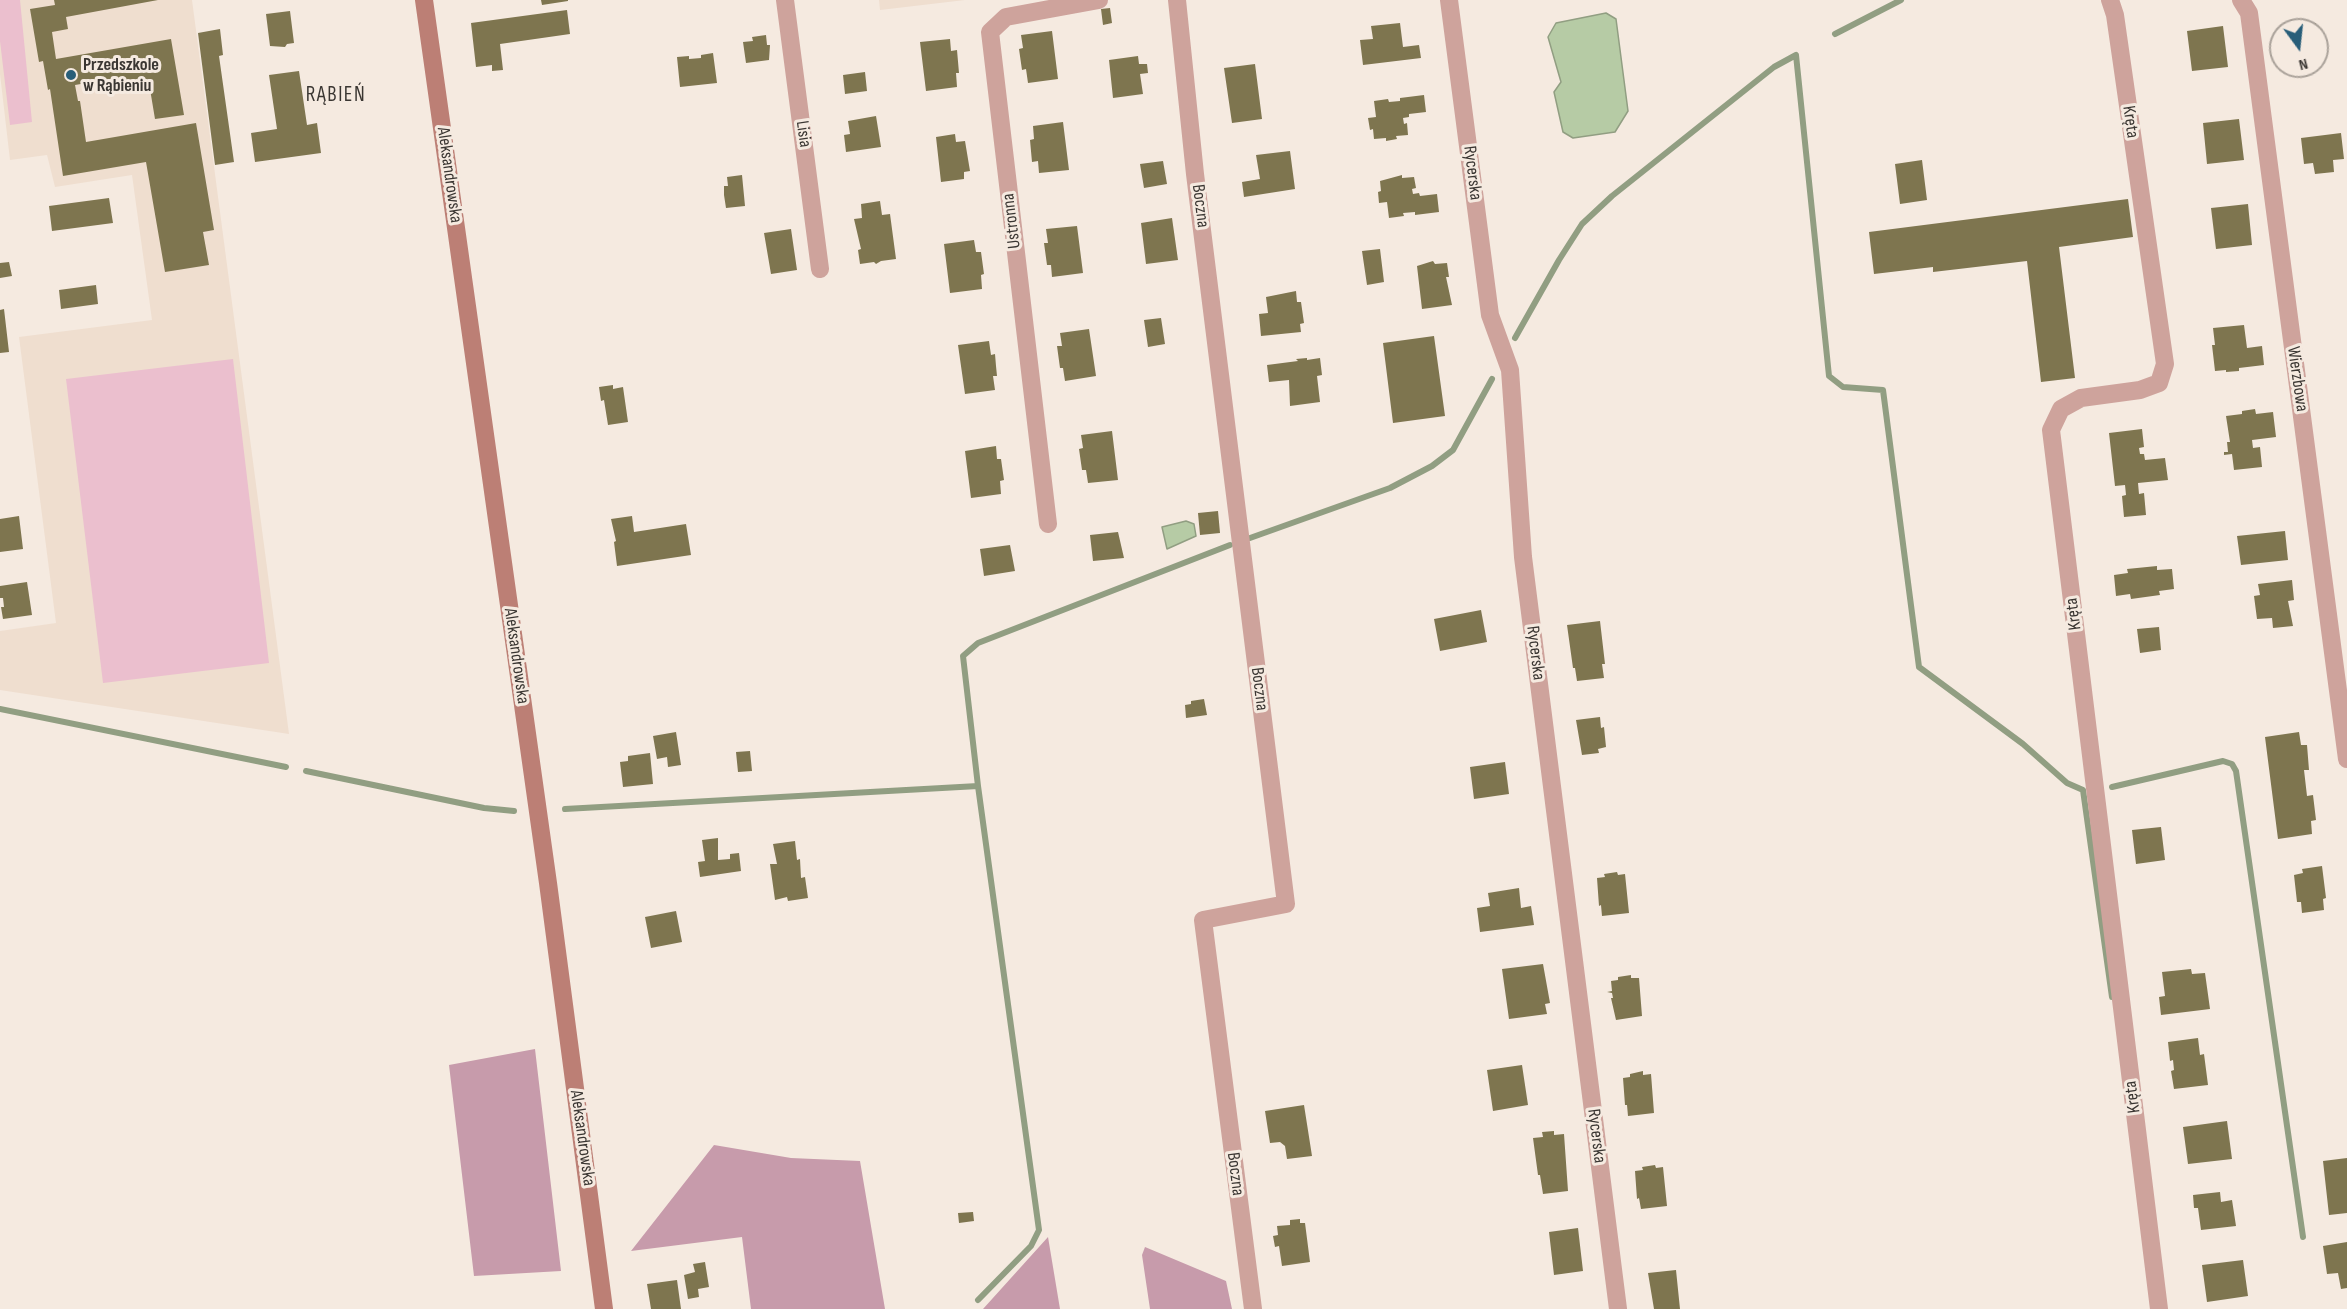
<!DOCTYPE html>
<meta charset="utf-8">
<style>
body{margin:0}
#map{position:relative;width:2347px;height:1309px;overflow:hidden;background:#f5eae0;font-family:"Sofia Sans Condensed",sans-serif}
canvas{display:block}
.north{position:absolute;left:2269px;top:18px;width:60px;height:60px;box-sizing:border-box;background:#f5eae0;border:2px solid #aaa29a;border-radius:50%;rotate:165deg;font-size:16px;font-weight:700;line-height:24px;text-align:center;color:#3a3632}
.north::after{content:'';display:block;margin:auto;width:21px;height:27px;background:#285e79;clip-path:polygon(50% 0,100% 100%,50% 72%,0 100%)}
</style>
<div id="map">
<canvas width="2347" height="1309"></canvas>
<div class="north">N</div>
</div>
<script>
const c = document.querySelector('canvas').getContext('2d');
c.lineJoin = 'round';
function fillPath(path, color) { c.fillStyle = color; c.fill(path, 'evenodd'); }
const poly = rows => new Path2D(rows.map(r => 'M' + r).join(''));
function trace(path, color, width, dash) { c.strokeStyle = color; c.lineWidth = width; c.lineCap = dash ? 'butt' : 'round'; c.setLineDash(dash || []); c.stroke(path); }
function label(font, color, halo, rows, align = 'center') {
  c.font = font + ' "Sofia Sans Condensed",sans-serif'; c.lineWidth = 6; c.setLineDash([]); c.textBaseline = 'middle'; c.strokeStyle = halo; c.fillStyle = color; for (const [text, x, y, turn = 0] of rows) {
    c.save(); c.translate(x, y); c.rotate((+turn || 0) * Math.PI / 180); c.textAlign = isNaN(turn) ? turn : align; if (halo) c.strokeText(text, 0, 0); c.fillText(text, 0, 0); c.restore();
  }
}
const built = poly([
 [0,0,192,0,289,734,0,690,0,631,56,623,19,337,152,320,132,175,55,187,47,155,10,160,0,74],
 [879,0,965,0,880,10]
]);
const green = poly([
 [0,0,20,0,32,122,10,125,0,41],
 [233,359,269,663,103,683,66,379]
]);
const forest = poly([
 [535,1049,561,1271,474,1276,449,1065],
 [714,1145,791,1158,860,1161,885,1309,751,1309,742,1237,631,1251],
 [1048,1237,1060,1309,983,1309],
 [1145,1247,1226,1281,1232,1309,1150,1309,1142,1255]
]);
const water = poly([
 [1606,13,1616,19,1628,111,1615,132,1573,138,1563,132,1554,92,1561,82,1548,37,1556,23,1606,13],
 [1186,521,1194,524,1196,536,1167,549,1162,527,1186,521]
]);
const stream = poly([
 [1835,34,1901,0],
 [1515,338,1559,260,1582,224,1612,196,1774,67,1796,55,1829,376,1843,387,1883,390,1919,667,2023,744,2067,783,2083,790,2112,997],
 [1250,538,1390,488,1432,466,1453,450,1492,379],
 [0,709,286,767],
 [306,771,484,808,514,811],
 [2112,787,2223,761,2232,764,2236,771,2303,1237],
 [565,809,978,786],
 [978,1300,1031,1246,1039,1230,978,786,963,656,978,643,1230,545]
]);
const building = poly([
 [54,0,158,0,66,17,68,29,52,32,56,59,171,39,184,115,155,119,149,83,123,87,122,77,75,85,78,101,80,101,86,142,196,123,214,230,203,232,209,265,165,272,146,162,63,176,50,89,48,90,43,61,39,62,30,9,55,5],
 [541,0,568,0,568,1,542,5],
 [1110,8,1112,23,1103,25,1101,9],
 [567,10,570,34,500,44,503,70,492,71,492,65,476,67,471,23],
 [290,11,294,43,287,44,285,47,270,46,266,14],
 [1400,23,1403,47,1419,45,1421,58,1363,65,1360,40,1373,39,1371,26],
 [2316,23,2317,30,2291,30,2291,27],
 [2223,26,2228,67,2192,71,2187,31],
 [220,29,223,55,219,56,234,162,215,165,198,33],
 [1052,31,1058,79,1028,83,1026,69,1022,70,1019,49,1023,48,1021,35],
 [766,35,767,45,770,45,769,60,746,63,743,42,753,41,752,37],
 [950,39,951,51,957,50,959,73,956,73,957,87,926,91,920,42],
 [2317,44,2321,61,2317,61],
 [713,53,717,83,680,87,677,57,689,56,689,59,701,58,701,55],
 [1138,56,1139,64,1147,64,1148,73,1140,74,1143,94,1113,98,1109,60],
 [1255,64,1262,119,1232,123,1224,68],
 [299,71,307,125,317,123,321,153,255,162,251,133,277,129,269,75],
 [865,72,867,91,845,94,843,75],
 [1424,95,1426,112,1409,114,1409,117,1403,118,1404,124,1407,123,1408,135,1396,136,1397,139,1386,141,1386,138,1374,139,1373,129,1370,130,1368,118,1376,117,1374,101,1388,99,1389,102,1400,101,1400,98],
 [876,116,881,147,846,152,844,135,850,134,848,121],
 [2239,119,2244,160,2207,164,2203,123],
 [1063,122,1069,170,1039,173,1038,161,1032,162,1030,140,1034,139,1033,126],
 [2341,133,2344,159,2333,160,2334,172,2315,174,2313,163,2304,164,2301,138],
 [955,134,956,142,965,141,970,171,964,172,964,179,941,182,936,137],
 [1290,151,1295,189,1244,197,1242,182,1260,179,1256,155],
 [1922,160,1927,200,1900,204,1895,164],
 [1163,161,1167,184,1144,188,1140,164],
 [742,175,745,206,726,208,724,195,724,186,728,186,727,177],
 [1402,175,1402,178,1414,177,1416,188,1412,189,1413,194,1419,193,1420,196,1437,194,1439,212,1415,215,1415,212,1403,213,1404,216,1389,218,1387,202,1379,203,1378,192,1381,191,1380,181],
 [109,198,113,223,52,231,49,206],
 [2128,199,2133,237,2059,247,2075,378,2041,382,2027,261,1933,272,1933,267,1874,274,1869,232],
 [880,201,882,215,890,214,896,259,881,261,876,264,874,262,860,264,858,250,861,249,854,219,862,218,861,204],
 [2248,204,2252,245,2216,249,2211,208],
 [1172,218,1178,260,1146,264,1141,223],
 [1077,226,1083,273,1052,277,1051,265,1047,265,1044,243,1048,243,1046,229],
 [791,229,797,270,771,274,764,233],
 [974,240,976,252,981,252,984,274,981,275,982,289,950,293,944,244],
 [1380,249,1384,282,1367,285,1362,251],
 [1433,261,1435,264,1447,263,1449,277,1446,277,1452,305,1422,309,1417,266],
 [9,262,12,276,0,278,0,263],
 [96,285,98,304,61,309,59,290],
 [1296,291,1297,302,1301,302,1304,323,1300,324,1301,332,1261,336,1259,314,1268,313,1266,297],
 [4,309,9,352,0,353,0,310],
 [1161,318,1165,344,1148,347,1144,320],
 [2244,325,2247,348,2262,346,2264,365,2239,368,2239,371,2226,372,2226,370,2215,371,2212,345,2215,345,2213,328],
 [1089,329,1096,376,1065,381,1063,368,1060,368,1057,346,1062,346,1060,333],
 [1434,336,1445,416,1393,423,1383,343],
 [989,341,991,355,995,354,996,366,997,376,993,376,995,390,965,394,958,345],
 [1307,358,1307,360,1320,358,1322,375,1317,376,1320,402,1290,406,1289,380,1269,382,1267,365,1298,361,1296,359],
 [613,385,613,389,623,387,628,422,608,425,604,400,601,401,599,387],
 [2255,409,2256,414,2273,412,2276,437,2252,440,2253,448,2260,447,2262,467,2234,470,2232,454,2224,455,2224,452,2228,452,2227,442,2230,442,2226,416,2242,414,2242,411],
 [2142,429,2144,447,2139,448,2140,454,2144,454,2145,460,2165,458,2168,480,2138,483,2139,494,2144,493,2146,515,2124,517,2122,496,2126,495,2125,485,2115,486,2109,433],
 [1112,431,1118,480,1088,483,1086,470,1082,470,1079,449,1083,448,1081,435],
 [996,446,997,459,1001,459,1004,480,1000,481,1001,494,971,498,965,451],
 [1218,511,1220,533,1200,535,1198,513],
 [19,516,23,549,0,552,0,519],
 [632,516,634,532,686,524,691,555,617,566,614,542,616,541,611,519],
 [2285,531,2288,560,2241,565,2237,536],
 [1118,532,1124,558,1093,561,1090,535],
 [1010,545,1015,571,984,576,980,549],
 [2157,566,2157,570,2172,569,2174,589,2159,591,2160,595,2131,599,2130,594,2116,596,2114,575,2128,573,2127,569],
 [2292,580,2294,600,2288,601,2293,626,2273,628,2272,618,2257,619,2254,596,2260,595,2258,584],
 [27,582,32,615,3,619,1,607,4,607,3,598,0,598,0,586],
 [1481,610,1487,642,1440,651,1434,619],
 [1600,621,1605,664,1602,664,1604,678,1577,681,1575,668,1573,668,1567,625],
 [2159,627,2161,650,2140,653,2137,629],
 [1204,699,1207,715,1186,718,1185,705,1191,704,1191,701],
 [1600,717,1601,728,1604,727,1606,747,1598,749,1599,753,1582,755,1576,720],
 [676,732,681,765,668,767,667,757,657,759,653,736],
 [2299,732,2301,745,2307,745,2309,770,2304,770,2307,796,2313,795,2316,820,2311,821,2312,834,2278,839,2265,737],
 [750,751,752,771,738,772,736,752],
 [650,753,653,784,623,787,620,762,628,761,628,756],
 [1505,762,1509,794,1474,799,1470,767],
 [2161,827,2165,860,2136,864,2132,830],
 [718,838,718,860,730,859,730,854,739,853,741,871,700,877,698,862,705,861,702,840],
 [795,841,797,860,800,859,801,878,805,877,808,898,788,901,787,897,775,900,770,864,777,864,773,844],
 [2322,866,2326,898,2323,899,2324,910,2302,913,2301,902,2297,902,2294,875,2303,873,2302,869],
 [1617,872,1618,875,1625,874,1629,913,1602,916,1601,905,1599,906,1597,878,1605,877,1604,874],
 [1519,888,1521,908,1531,906,1534,925,1480,932,1477,908,1490,906,1488,893],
 [676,911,682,942,651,948,645,917],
 [1543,964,1550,1003,1545,1004,1547,1014,1509,1019,1502,969],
 [2191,969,2192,974,2205,973,2210,1009,2161,1015,2159,997,2165,996,2162,972],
 [1631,975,1631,978,1639,978,1642,1016,1616,1020,1611,998,1613,998,1612,993,1607,992,1612,991,1611,981,1618,980,1618,977],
 [2198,1038,2200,1055,2204,1054,2208,1085,2174,1089,2171,1071,2174,1070,2173,1060,2170,1061,2168,1042],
 [1522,1065,1528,1105,1493,1111,1487,1070],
 [1643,1071,1643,1075,1651,1074,1654,1113,1628,1116,1627,1105,1625,1105,1623,1078,1630,1077,1630,1074],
 [1304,1105,1312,1156,1287,1159,1285,1146,1280,1142,1270,1143,1265,1111],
 [2227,1121,2232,1159,2188,1164,2183,1127],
 [1554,1131,1554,1135,1564,1134,1568,1191,1543,1194,1540,1175,1538,1175,1533,1138,1543,1137,1542,1132],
 [2347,1158,2347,1213,2329,1215,2323,1161],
 [1655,1165,1656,1168,1663,1167,1667,1206,1641,1209,1639,1198,1637,1199,1635,1171,1643,1170,1642,1167],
 [2220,1192,2221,1202,2232,1200,2236,1226,2201,1230,2198,1208,2194,1208,2193,1195],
 [973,1212,974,1221,959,1223,958,1213],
 [1300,1219,1300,1223,1305,1223,1310,1262,1282,1266,1279,1246,1275,1247,1273,1236,1278,1235,1277,1226,1290,1225,1290,1220],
 [1578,1228,1583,1271,1554,1275,1549,1232],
 [2347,1242,2347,1288,2341,1289,2338,1273,2327,1274,2323,1246],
 [2243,1260,2248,1296,2207,1302,2202,1265],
 [705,1262,709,1287,698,1289,699,1297,688,1299,684,1275,695,1272,693,1264],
 [1676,1270,1680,1309,1654,1309,1648,1273],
 [677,1280,681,1309,651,1309,647,1284]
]);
const street = poly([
 [785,0,820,269],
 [1177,0,1195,174,1286,904,1203,920,1253,1309],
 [1449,0,1490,315,1510,370,1523,557,1618,1309],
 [2110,0,2115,15,2165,364,2159,383,2140,390,2081,398,2061,409,2051,430,2159,1309],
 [2241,0,2249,13,2347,759],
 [1048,524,990,32,1006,17,1099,0]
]);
const secondary = poly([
 [424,0,548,883,604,1309]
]);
const markers = [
 [71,75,6,"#285e79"]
];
const poiNames = [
 ["Przedszkole",83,65],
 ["w Rąbieniu",83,86]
];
const streetNames = [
 ["Kręta",2130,122,82],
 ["Lisia",803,134,82],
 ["Rycerska",1472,173,83],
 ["Aleksandrowska",449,175,82],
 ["Boczna",1200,206,83],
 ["Ustronna",1012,221,-97],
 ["Wierzbowa",2297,379,82],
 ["Kręta",2074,614,-97],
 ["Rycerska",1535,653,83],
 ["Aleksandrowska",516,656,82],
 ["Boczna",1259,689,83],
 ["Kręta",2133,1097,-97],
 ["Rycerska",1596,1136,83],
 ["Aleksandrowska",582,1138,82],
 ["Boczna",1235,1174,83]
];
const quarterNames = [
 ["RĄBIEŃ",336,96]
];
fillPath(built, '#efdecf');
fillPath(green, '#ebbfce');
fillPath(forest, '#c79bab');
fillPath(water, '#b6cba5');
trace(water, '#919e82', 1.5);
trace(stream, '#919e82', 6);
fillPath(building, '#7e754f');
trace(street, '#cea39c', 18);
trace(secondary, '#bc7f75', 18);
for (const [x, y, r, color] of markers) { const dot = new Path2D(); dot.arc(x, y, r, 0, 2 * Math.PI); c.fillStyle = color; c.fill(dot); trace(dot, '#f5eae0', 2); }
label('bold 18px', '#3a3632', '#f5eae0', poiNames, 'left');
label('18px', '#3a3632', '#f5eae0', streetNames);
c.letterSpacing = '1.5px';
label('21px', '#3a3632', '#f5eae0', quarterNames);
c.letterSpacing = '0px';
</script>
